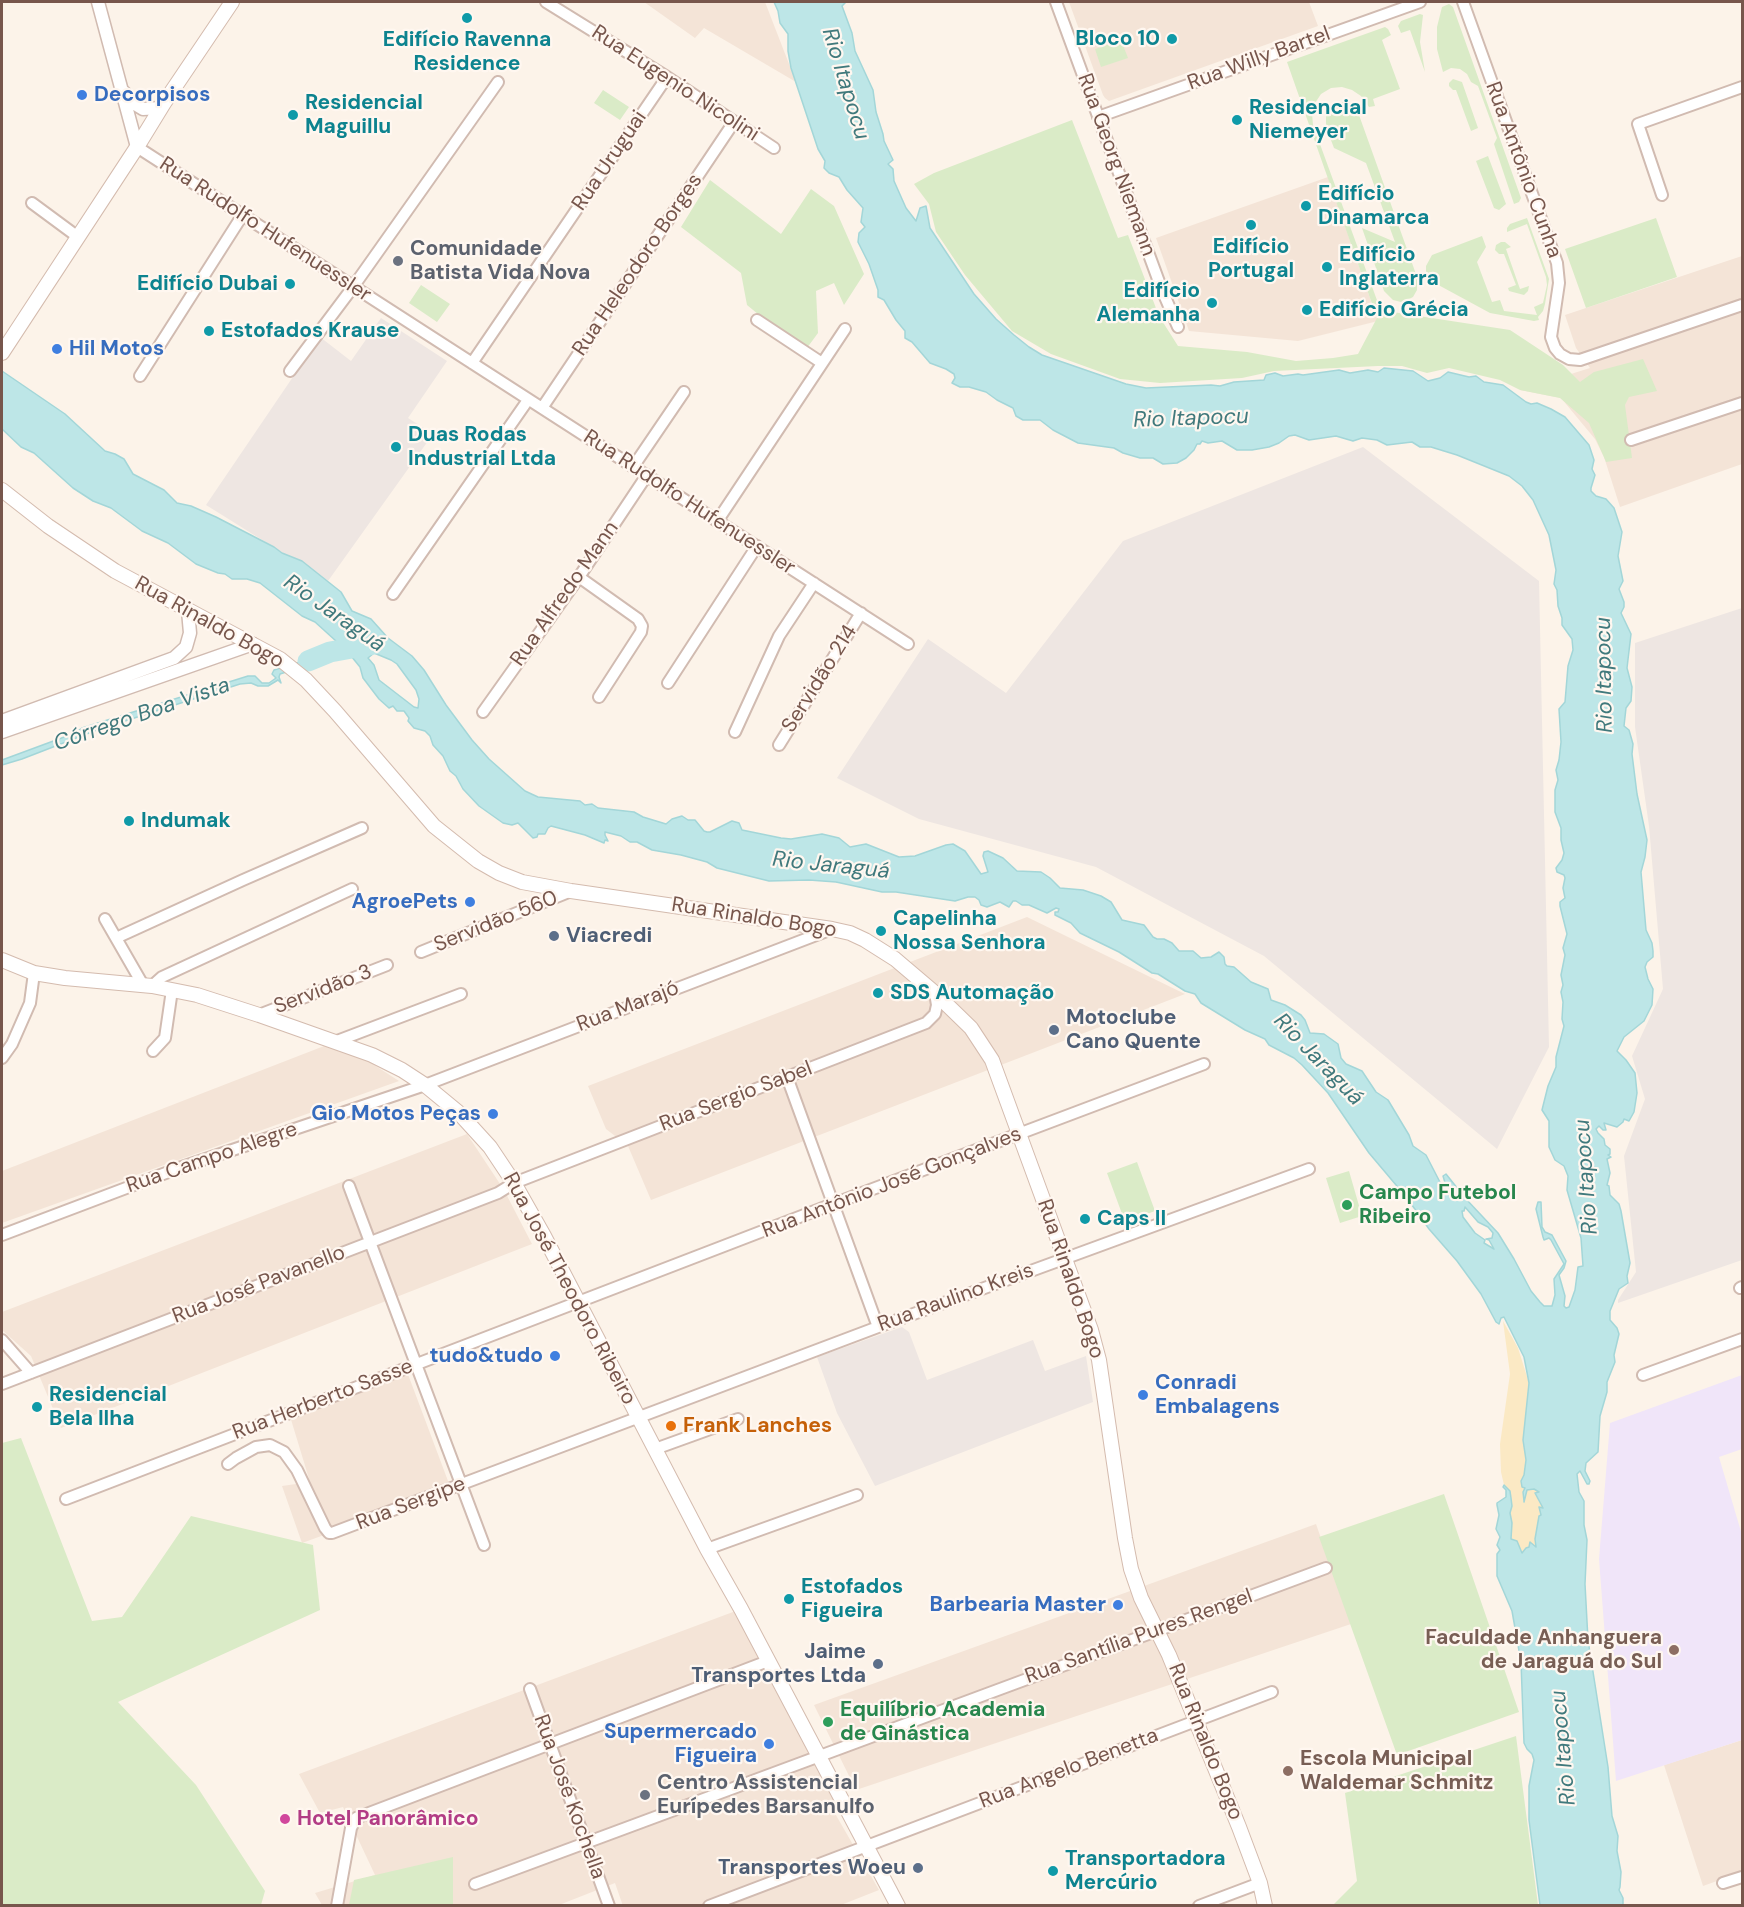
<!DOCTYPE html>
<meta charset="utf-8">
<style>
body{margin:0}
#map{position:relative;width:1744px;height:1907px;overflow:hidden;background:#fcf3e9;font-family:"DM Sans",sans-serif}
canvas{display:block}
.frame{position:absolute;inset:0;border:3px solid #77564c;pointer-events:none}
</style>
<div id="map">
<canvas width="1744" height="1907"></canvas>
<div class="frame"></div>
</div>
<script>
const c = document.querySelector('canvas').getContext('2d');
c.lineJoin = 'round';
function fillPath(path, color) { c.fillStyle = color; c.fill(path, 'evenodd'); }
const poly = rows => new Path2D(rows.map(r => 'M' + r).join(''));
function trace(path, color, width, dash) { c.strokeStyle = color; c.lineWidth = width; c.lineCap = dash ? 'butt' : 'round'; c.setLineDash(dash || []); c.stroke(path); }
function label(font, color, halo, rows, align = 'center') {
  c.font = font + ' "DM Sans",sans-serif'; c.lineWidth = 4.5; c.setLineDash([]); c.textBaseline = 'middle'; c.strokeStyle = halo; c.fillStyle = color; for (const [text, x, y, turn = 0] of rows) {
    c.save(); c.translate(x, y); c.rotate((+turn || 0) * Math.PI / 180); c.textAlign = isNaN(turn) ? turn : align; if (halo) c.strokeText(text, 0, 0); c.fillText(text, 0, 0); c.restore();
  }
}
const residential = poly([
 [644,2,765,2,796,82,704,28,695,38],
 [1069,2,1309,2,1318,26,1109,101,1105,98,1103,95],
 [1328,177,1378,321,1298,341,1189,331,1156,238],
 [1742,256,1742,464,1620,507,1604,457,1595,439,1561,398,1520,390,1590,368,1576,348,1565,315],
 [1027,917,1185,994,651,1200,628,1146,606,1129,588,1086],
 [337,1041,399,1081,2,1223,2,1171],
 [467,1134,504,1190,532,1244,61,1428,31,1356,2,1330,2,1312],
 [406,1369,451,1489,302,1543,282,1486,310,1482,289,1413],
 [1316,1524,1351,1624,856,1790,814,1705],
 [741,1609,835,1800,786,1818,829,1803,879,1890,841,1905,623,1906,615,1883,559,1905,322,1905,315,1893,375,1875,343,1807,320,1813,299,1774],
 [1742,1740,1742,1872,1703,1886,1664,1765]
]);
const industrial = poly([
 [381,318,447,361,408,418,433,434,328,581,206,505,320,337,351,361],
 [1363,447,1539,581,1549,1047,1497,1149,1264,956,1096,867,919,819,837,778,928,639,1006,693,1123,541],
 [1742,608,1742,1260,1618,1303,1618,1300,1636,1272,1624,1156,1645,1099,1632,1056,1663,989,1649,826,1635,727,1635,643],
 [902,1327,909,1332,927,1380,1033,1340,1045,1371,1086,1356,1093,1402,875,1486,837,1413,817,1357]
]);
const education = poly([
 [1742,1375,1742,1449,1719,1457,1742,1535,1742,1740,1616,1781,1599,1559,1610,1423]
]);
const green = poly([
 [1449,4,1453,7,1521,198,1519,202,1514,204,1494,144,1497,138,1478,86,1471,82,1467,74,1460,69,1451,68,1443,72,1437,49,1437,27,1442,7],
 [1420,14,1423,15,1420,42,1425,72,1410,30,1401,33,1398,26,1401,21],
 [1385,27,1388,29,1391,35,1382,40,1400,89,1373,99,1375,106,1369,107,1361,96,1352,90,1342,87,1331,88,1321,94,1315,103,1312,113,1313,125,1378,303,1388,311,1399,313,1510,330,1563,365,1580,382,1594,372,1643,359,1657,391,1629,397,1625,405,1632,458,1606,462,1589,423,1560,398,1520,390,1500,380,1449,368,1427,373,1402,366,1378,366,1274,371,1242,378,1160,383,1120,379,1051,354,1012,331,965,275,936,232,929,204,914,184,934,173,1072,120,1118,238,1128,235,1159,316,1178,346,1247,352,1296,361,1333,358,1358,354,1377,318,1287,62],
 [1121,40,1128,58,1101,67,1095,49],
 [1453,79,1462,82,1478,128,1471,131,1456,90,1453,90,1449,86,1449,83],
 [603,90,629,107,620,120,594,103],
 [1344,102,1350,104,1356,109,1359,115,1417,277,1417,290,1413,297,1407,300,1401,302,1393,300,1384,291,1362,228,1395,242,1366,163,1334,148,1326,127,1326,113,1330,107,1336,103],
 [1488,156,1506,204,1499,210,1494,208,1476,161],
 [710,180,781,234,811,189,834,206,864,274,844,305,834,283,816,291,818,333,804,352,747,305,741,273,681,227],
 [1527,218,1549,279,1545,304,1543,311,1538,317,1539,320,1534,321,1490,313,1431,281,1426,274,1426,266,1432,255,1482,236,1486,247,1477,262,1492,302,1500,300,1504,311,1537,315,1534,307,1543,303,1547,285,1546,277,1527,224,1507,232,1507,228,1510,224],
 [1656,218,1677,277,1586,308,1565,249],
 [1501,242,1505,242,1511,247,1506,249,1520,289,1529,286,1528,291,1524,295,1509,291,1508,288,1516,285,1504,254,1499,254,1495,250,1496,245],
 [421,285,450,304,437,322,409,303],
 [1137,1162,1155,1211,1125,1222,1107,1173],
 [1349,1171,1362,1216,1340,1223,1326,1178],
 [21,1438,92,1621,122,1617,191,1516,313,1545,320,1610,118,1702,196,1785,265,1891,261,1905,2,1905,2,1443],
 [1444,1494,1519,1712,1397,1755,1319,1537],
 [1516,1736,1538,1905,1333,1905,1357,1881,1345,1793],
 [453,1857,453,1905,349,1905,354,1880]
]);
const sand = poly([
 [1503,1321,1518,1348,1529,1383,1523,1440,1526,1460,1524,1475,1521,1481,1525,1488,1523,1492,1524,1501,1527,1489,1534,1489,1539,1492,1538,1497,1543,1508,1541,1515,1539,1516,1535,1539,1536,1547,1526,1548,1523,1553,1520,1548,1511,1539,1512,1523,1510,1513,1512,1506,1510,1491,1504,1485,1501,1472,1500,1444,1510,1374]
]);
const water = poly([
 [774,2,846,2,842,6,852,33,855,51,873,90,876,112,883,134,884,141,893,160,888,164,893,169,894,181,906,208,916,221,920,208,926,206,930,228,974,294,996,319,1014,335,1029,347,1042,355,1126,384,1146,388,1211,385,1220,386,1234,382,1264,380,1266,375,1275,373,1283,376,1298,374,1303,375,1339,370,1350,373,1368,370,1378,372,1384,368,1413,371,1428,381,1440,378,1448,372,1469,377,1476,376,1484,382,1503,385,1526,402,1531,404,1537,403,1551,409,1565,417,1589,445,1594,460,1592,469,1595,475,1591,488,1591,491,1596,496,1606,499,1614,508,1622,532,1618,556,1623,581,1619,589,1624,602,1624,607,1621,613,1631,634,1627,668,1632,687,1631,701,1626,708,1624,726,1629,730,1633,744,1632,754,1637,794,1647,840,1645,857,1641,872,1646,930,1652,943,1653,951,1653,957,1647,962,1645,967,1648,979,1653,989,1652,1005,1644,1021,1624,1037,1617,1051,1626,1060,1635,1073,1637,1093,1634,1112,1629,1121,1624,1119,1623,1122,1617,1127,1604,1123,1606,1130,1603,1130,1599,1126,1596,1129,1598,1133,1604,1139,1605,1145,1610,1149,1610,1154,1608,1155,1611,1157,1607,1159,1610,1173,1607,1185,1609,1186,1610,1195,1619,1204,1621,1211,1630,1263,1627,1276,1628,1283,1619,1289,1610,1311,1610,1320,1617,1328,1619,1334,1614,1355,1615,1362,1607,1382,1607,1392,1600,1416,1598,1452,1586,1463,1585,1471,1590,1481,1589,1484,1587,1484,1580,1471,1577,1474,1579,1492,1584,1501,1584,1525,1587,1540,1585,1584,1588,1640,1608,1767,1612,1816,1618,1836,1617,1851,1621,1872,1620,1887,1619,1890,1623,1898,1623,1905,1540,1905,1529,1820,1529,1786,1534,1760,1532,1754,1527,1749,1524,1743,1521,1662,1512,1611,1497,1576,1497,1554,1500,1550,1497,1545,1500,1537,1496,1529,1499,1515,1497,1505,1497,1503,1506,1497,1506,1490,1503,1487,1504,1485,1510,1491,1511,1498,1512,1506,1510,1513,1512,1523,1511,1539,1517,1541,1522,1553,1526,1548,1529,1547,1530,1542,1536,1547,1535,1539,1539,1516,1541,1515,1539,1507,1543,1508,1535,1493,1539,1492,1534,1489,1527,1490,1524,1502,1524,1501,1523,1492,1525,1488,1522,1487,1521,1481,1524,1475,1526,1460,1523,1440,1529,1383,1524,1357,1504,1317,1501,1318,1499,1324,1496,1322,1481,1294,1457,1261,1429,1229,1407,1198,1369,1153,1328,1093,1302,1065,1294,1058,1269,1045,1265,1039,1245,1030,1201,1003,1195,994,1185,991,1158,974,1152,973,1119,952,1080,933,1071,923,1055,915,1055,912,1058,912,1059,909,1056,908,1047,913,1029,905,1022,905,1016,901,1013,901,1009,907,1000,902,987,907,981,905,979,900,975,897,968,897,955,901,896,892,882,892,836,882,809,880,769,881,717,868,707,862,681,855,652,850,637,842,630,842,621,836,605,832,605,835,608,841,605,840,604,843,585,835,551,826,548,828,545,834,538,834,537,837,533,838,518,823,512,825,503,823,479,806,463,789,456,776,450,771,443,756,433,745,430,736,425,731,414,728,408,721,409,718,404,711,397,711,393,706,389,708,379,699,363,678,360,667,347,651,315,622,302,616,260,583,247,579,232,579,225,574,218,573,196,564,168,543,142,531,111,508,93,501,73,488,34,453,21,447,2,429,2,371,65,414,105,451,115,454,124,459,133,474,164,490,177,503,191,506,216,517,274,547,282,553,302,561,341,592,352,611,371,619,388,638,412,656,424,670,446,705,472,740,489,759,525,791,538,797,580,801,585,805,592,804,598,808,634,812,643,817,666,824,672,819,682,816,688,820,695,820,704,831,707,832,710,832,732,821,739,823,742,830,781,838,791,839,822,834,839,838,850,847,866,844,899,857,915,856,946,845,953,844,965,851,981,874,988,872,983,856,984,852,988,851,1003,858,1017,871,1041,872,1050,878,1060,888,1083,890,1101,896,1111,902,1122,920,1144,925,1153,937,1157,939,1164,939,1172,943,1179,951,1193,951,1201,958,1211,957,1219,952,1224,957,1225,964,1227,966,1234,967,1251,982,1268,989,1271,1000,1285,1005,1301,1015,1305,1020,1310,1033,1324,1034,1338,1044,1341,1058,1346,1064,1362,1071,1376,1092,1388,1100,1409,1135,1413,1146,1426,1155,1443,1188,1446,1188,1446,1186,1443,1176,1446,1174,1466,1199,1498,1233,1514,1259,1531,1291,1540,1302,1544,1306,1552,1306,1555,1295,1554,1279,1564,1264,1551,1240,1549,1238,1544,1240,1543,1237,1536,1209,1538,1202,1541,1202,1542,1227,1545,1232,1552,1235,1566,1261,1564,1268,1559,1275,1565,1296,1564,1306,1566,1308,1569,1307,1575,1290,1578,1267,1583,1266,1581,1238,1567,1190,1568,1176,1564,1166,1555,1160,1549,1147,1549,1121,1542,1110,1548,1086,1556,1067,1556,1057,1564,1026,1562,1019,1563,1002,1561,992,1563,985,1561,975,1565,955,1563,948,1567,934,1560,906,1560,902,1565,898,1563,888,1565,878,1564,875,1557,872,1556,868,1562,860,1564,853,1561,840,1561,828,1555,812,1555,790,1558,780,1556,770,1559,760,1561,742,1559,709,1565,702,1568,666,1573,650,1572,639,1562,625,1562,618,1558,606,1557,590,1554,584,1556,570,1549,535,1533,500,1522,486,1509,476,1457,455,1431,447,1420,447,1412,442,1387,445,1377,440,1362,438,1353,441,1336,436,1309,440,1295,435,1289,436,1279,443,1269,447,1252,450,1237,450,1222,441,1208,443,1202,441,1200,444,1197,444,1194,450,1186,458,1177,463,1163,464,1153,458,1140,458,1123,453,1114,448,1078,443,1053,430,1040,420,1023,420,1016,416,1013,408,997,400,986,392,969,387,960,387,952,383,955,378,954,374,946,369,930,363,912,342,905,338,905,331,896,320,884,300,878,297,878,290,869,264,858,242,859,233,865,227,861,222,863,208,847,190,839,177,829,173,824,168,825,161,818,149,791,68,788,51,788,34,780,23,778,11,774,2],
 [374,653,391,660,397,664,416,690,419,699,418,708,414,707,379,680,374,665,368,658,374,653],
 [1465,1207,1478,1222,1488,1227,1493,1233,1492,1238,1486,1239,1489,1240,1494,1249,1484,1243,1485,1240,1475,1233,1463,1217,1462,1211,1464,1211,1465,1207],
 [307,660,311,664,280,674,279,677,281,683,278,680,268,686,258,686,251,683,240,684,97,730,22,759,2,765,2,760,75,733,82,728,248,676,255,676,262,683,269,683,276,678,272,674,274,670,307,660]
]);
const river = poly([
 [308,661,330,652,374,644]
]);
const minor = poly([
 [546,2,667,77,774,148],
 [1056,2,1162,290,1178,327],
 [1463,2,1557,263,1559,283,1551,337,1555,348,1560,354,1569,359,1580,360,1742,305],
 [1098,117,1420,2],
 [137,147,908,644],
 [1662,195,1638,124,1742,87],
 [32,203,78,237],
 [757,320,822,363],
 [472,363,667,77],
 [290,371,353,287,498,82],
 [140,376,242,216],
 [542,408,734,122],
 [1631,440,1742,403],
 [633,467,684,392],
 [718,520,845,329],
 [579,577,638,619,642,626,641,632,599,697],
 [393,594,528,400],
 [668,683,757,546],
 [483,712,579,577,647,475],
 [735,732,779,636,814,583],
 [779,745,861,613],
 [105,919,143,985],
 [116,938,243,880,362,828],
 [421,952,571,891],
 [152,986,162,977,352,889],
 [259,1015,387,965],
 [337,1041,461,994],
 [153,1051,165,1038,172,990],
 [2,1058,12,1044,30,1003,34,973],
 [787,1077,878,1327],
 [349,1186,484,1545],
 [2,1235,179,1168,425,1085,832,929],
 [1740,1288,1742,1287],
 [2,1340,31,1373],
 [1643,1375,1742,1339],
 [2,1384,498,1193,514,1183,926,1023,935,1014,937,1005,935,993],
 [655,1449,738,1419],
 [228,1464,236,1458,256,1447,270,1445,284,1452,297,1470,325,1528,329,1533,332,1533,878,1327,1309,1169],
 [66,1499,833,1204,1204,1064],
 [707,1549,857,1495],
 [530,1689,609,1906],
 [1723,1883,1742,1877],
 [475,1884,1326,1568],
 [337,1906,351,1828,356,1818,768,1661],
 [709,1906,1272,1692],
 [1199,1906,1260,1883]
]);
const tertiary = poly([
 [98,2,137,147],
 [124,92,130,101,143,109,161,108],
 [2,721,174,658,186,647,190,633,188,611],
 [2,732,253,644]
]);
const secondary = poly([
 [2,353,137,147,164,103,232,2],
 [2,490,48,526,115,571,280,659,306,680,335,711,434,826,478,861,499,873,522,882,571,891,832,929,850,933,865,940,895,959,935,993,971,1028,992,1060,1091,1330,1099,1360,1125,1538,1131,1569,1141,1598,1169,1655,1239,1827,1260,1883,1265,1906],
 [2,960,34,973,65,978,152,986,197,995,259,1015,372,1055,402,1070,425,1085,459,1113,490,1147,514,1183,544,1236,707,1549,741,1609,898,1906]
]);
const markers = [
 [467,18,6,"#0f9aa8"],
 [1172,39,6,"#0f9aa8"],
 [82,95,6,"#3f7fe0"],
 [293,115,6,"#0f9aa8"],
 [1237,120,6,"#0f9aa8"],
 [1306,206,6,"#0f9aa8"],
 [1251,225,6,"#0f9aa8"],
 [398,261,6,"#6b7280"],
 [1327,267,6,"#0f9aa8"],
 [290,284,6,"#0f9aa8"],
 [1212,303,6,"#0f9aa8"],
 [1307,310,6,"#0f9aa8"],
 [209,331,6,"#0f9aa8"],
 [57,349,6,"#3f7fe0"],
 [396,447,6,"#0f9aa8"],
 [129,821,6,"#0f9aa8"],
 [470,902,6,"#3f7fe0"],
 [881,931,6,"#0f9aa8"],
 [554,936,6,"#5c6f8a"],
 [878,993,6,"#0f9aa8"],
 [1054,1030,6,"#5c6f8a"],
 [493,1114,6,"#3f7fe0"],
 [1347,1205,6,"#2e9e5b"],
 [1085,1219,6,"#0f9aa8"],
 [555,1356,6,"#3f7fe0"],
 [1143,1395,6,"#3f7fe0"],
 [37,1407,6,"#0f9aa8"],
 [671,1426,6,"#e8710a"],
 [789,1599,6,"#0f9aa8"],
 [1118,1605,6,"#3f7fe0"],
 [1674,1650,6,"#8d6e63"],
 [878,1664,6,"#5c6f8a"],
 [828,1722,6,"#2e9e5b"],
 [769,1744,6,"#3f7fe0"],
 [1288,1771,6,"#8d6e63"],
 [645,1795,6,"#6b7280"],
 [285,1819,6,"#d1479c"],
 [918,1868,6,"#5c6f8a"],
 [1053,1871,6,"#0f9aa8"]
];
const cultureNames = [
 ["Bloco 10",1160,39,"right"],
 ["Edifício Ravenna",467,40,"center"],
 ["Residence",467,64,"center"],
 ["Residencial",305,103],
 ["Maguillu",305,127],
 ["Residencial",1249,108],
 ["Niemeyer",1249,132],
 ["Edifício",1318,194],
 ["Dinamarca",1318,218],
 ["Edifício",1251,247,"center"],
 ["Portugal",1251,271,"center"],
 ["Edifício",1339,255],
 ["Inglaterra",1339,279],
 ["Edifício Dubai",278,284,"right"],
 ["Edifício",1200,291,"right"],
 ["Alemanha",1200,315,"right"],
 ["Edifício Grécia",1319,310],
 ["Estofados Krause",221,331],
 ["Duas Rodas",408,435],
 ["Industrial Ltda",408,459],
 ["Indumak",141,821],
 ["Capelinha",893,919],
 ["Nossa Senhora",893,943],
 ["SDS Automação",890,993],
 ["Caps II",1097,1219],
 ["Residencial",49,1395],
 ["Bela Ilha",49,1419],
 ["Estofados",801,1587],
 ["Figueira",801,1611],
 ["Transportadora",1065,1859],
 ["Mercúrio",1065,1883]
];
const streetNames = [
 ["Rua Willy Bartel",1259,59,-20],
 ["Rua Eugenio Nicolini",675,84,33],
 ["Rua Uruguai",610,161,-56],
 ["Rua Georg Niemann",1116,165,70],
 ["Rua Antônio Cunha",1523,170,70],
 ["Rua Rudolfo Hufenuessler",265,230,33],
 ["Rua Heleodoro Borges",638,265,-56],
 ["Rua Rudolfo Hufenuessler",689,503,33],
 ["Rua Alfredo Mann",565,594,-55],
 ["Rua Rinaldo Bogo",209,623,29],
 ["Servidão 214",820,679,-58],
 ["Rua Rinaldo Bogo",754,918,9],
 ["Servidão 560",496,922,-22],
 ["Servidão 3",323,990,-21],
 ["Rua Marajó",628,1007,-21],
 ["Rua Sergio Sabel",736,1097,-21],
 ["Rua Campo Alegre",212,1158,-19],
 ["Rua Antônio José Gonçalves",892,1183,-21],
 ["Rua Rinaldo Bogo",1070,1279,71],
 ["Rua José Pavanello",259,1285,-21],
 ["Rua José Theodoro Ribeiro",569,1289,62],
 ["Rua Raulino Kreis",956,1298,-20],
 ["Rua Herberto Sasse",323,1400,-21],
 ["Rua Sergipe",411,1504,-21],
 ["Rua Santília Pures Rengel",1139,1637,-20],
 ["Rua Rinaldo Bogo",1205,1742,68],
 ["Rua Angelo Benetta",1069,1769,-21],
 ["Rua José Kochella",569,1797,70]
];
const shopNames = [
 ["Decorpisos",94,95,"left"],
 ["Hil Motos",69,349,"left"],
 ["AgroePets",458,902],
 ["Gio Motos Peças",481,1114],
 ["tudo&tudo",543,1356],
 ["Conradi",1155,1383,"left"],
 ["Embalagens",1155,1407,"left"],
 ["Barbearia Master",1106,1605],
 ["Supermercado",757,1732],
 ["Figueira",757,1756]
];
const worshipNames = [
 ["Comunidade",410,249],
 ["Batista Vida Nova",410,273],
 ["Centro Assistencial",657,1783],
 ["Eurípedes Barsanulfo",657,1807]
];
const serviceNames = [
 ["Viacredi",566,936],
 ["Motoclube",1066,1018],
 ["Cano Quente",1066,1042],
 ["Jaime",866,1652,"right"],
 ["Transportes Ltda",866,1676,"right"],
 ["Transportes Woeu",906,1868,"right"]
];
const leisureNames = [
 ["Campo Futebol",1359,1193],
 ["Ribeiro",1359,1217],
 ["Equilíbrio Academia",840,1710],
 ["de Ginástica",840,1734]
];
const foodNames = [
 ["Frank Lanches",683,1426]
];
const educationNames = [
 ["Faculdade Anhanguera",1662,1638],
 ["de Jaraguá do Sul",1662,1662],
 ["Escola Municipal",1300,1759,"left"],
 ["Waldemar Schmitz",1300,1783,"left"]
];
const hotelNames = [
 ["Hotel Panorâmico",297,1819]
];
const waterNames = [
 ["Rio Itapocu",845,84,73],
 ["Rio Itapocu",1191,419,-2],
 ["Rio Jaraguá",334,614,35],
 ["Rio Itapocu",1605,675,-91],
 ["Córrego Boa Vista",142,715,-19],
 ["Rio Jaraguá",831,866,6],
 ["Rio Jaraguá",1318,1060,46],
 ["Rio Itapocu",1587,1177,-94],
 ["Rio Itapocu",1564,1748,-95]
];
fillPath(residential, '#f4e4d7');
fillPath(industrial, '#eee6e2');
fillPath(education, '#f0e5f9');
fillPath(green, '#daebc7');
fillPath(sand, '#fbe9c4');
fillPath(water, '#bde6e7');
trace(water, '#a3d6d8', 1.5);
trace(river, '#bde6e7', 21);
trace(minor, '#d1bbb1', 14);
trace(tertiary, '#d1bbb1', 15);
trace(secondary, '#d4bbae', 16);
trace(minor, '#fff', 10);
trace(tertiary, '#fff', 12);
trace(secondary, '#fff', 14);
for (const [x, y, r, color] of markers) { const dot = new Path2D(); dot.arc(x, y, r, 0, 2 * Math.PI); c.fillStyle = color; c.fill(dot); trace(dot, '#fff7f0', 2); }
label('bold 21px', '#0d838f', '#fff7f0', cultureNames, 'left');
label('21px', '#77564c', '#fff7f0', streetNames);
label('bold 21px', '#366cbe', '#fff7f0', shopNames, 'right');
label('bold 21px', '#5b616d', '#fff7f0', worshipNames, 'left');
label('bold 21px', '#4e5e75', '#fff7f0', serviceNames, 'left');
label('bold 21px', '#27864d', '#fff7f0', leisureNames, 'left');
label('bold 21px', '#c56008', '#fff7f0', foodNames, 'left');
label('bold 21px', '#785e54', '#fff7f0', educationNames, 'right');
label('bold 21px', '#b23c85', '#fff7f0', hotelNames, 'left');
label('italic 22px', '#40797c', '#fff7f0', waterNames);
</script>
